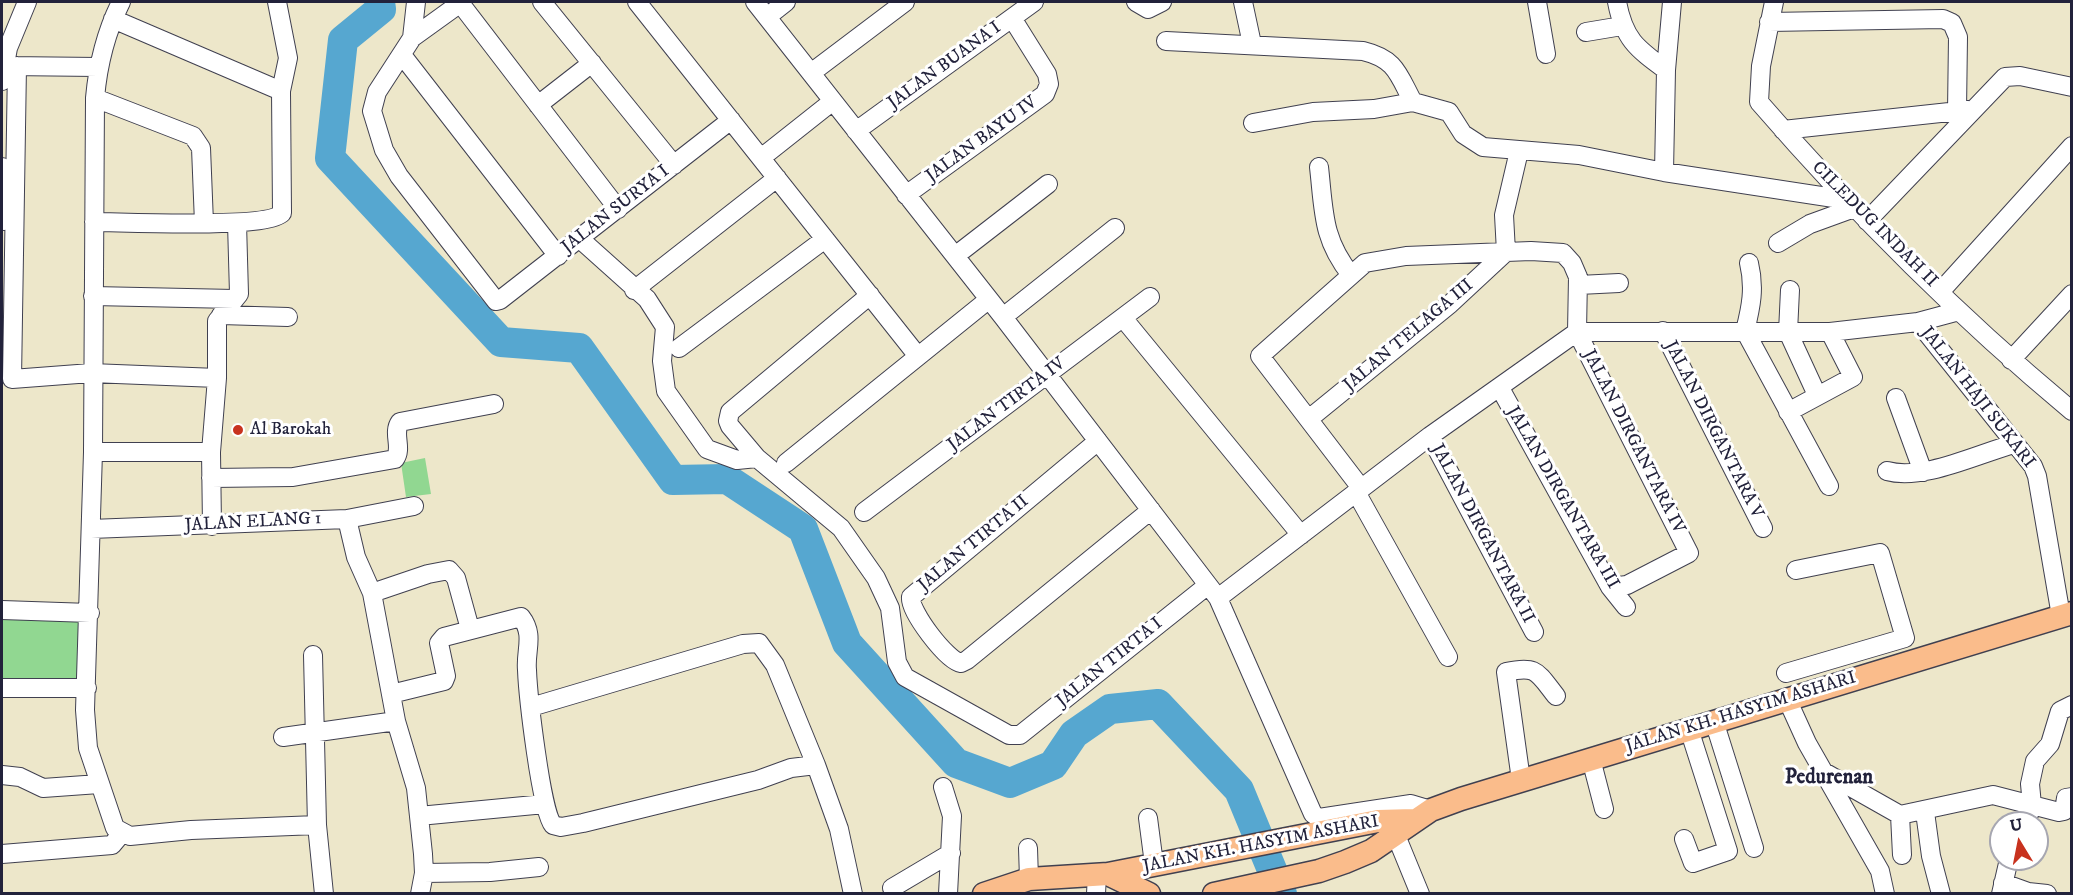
<!DOCTYPE html>
<style>
body{margin:0}
#map{position:relative;width:2073px;height:895px;overflow:hidden;background:#ede7ca;font-family:"IM FELL DW Pica",serif}
canvas{display:block}
.frame{position:absolute;inset:0;border:3px solid #22223b;pointer-events:none}
.north{position:absolute;left:1989px;top:811px;width:60px;height:60px;box-sizing:border-box;background:#fff;border:2px solid #a7a7b1;border-radius:50%;rotate:350deg;font-size:16px;font-weight:700;line-height:24px;text-align:center;color:#22223b}
.north::after{content:'';display:block;margin:auto;width:21px;height:27px;background:#c8321e;clip-path:polygon(50% 0,100% 100%,50% 72%,0 100%)}
</style>
<div id="map">
<canvas width="2073" height="895"></canvas>
<div class="frame"></div>
<div class="north">U</div>
</div>
<script>
const context = document.querySelector('canvas').getContext('2d');
context.lineJoin = 'round';
function fillPath(path, color) { context.fillStyle = color; context.fill(path, 'evenodd'); }
function strokePath(path, color, width, dash) { context.strokeStyle = color; context.lineWidth = width; context.lineCap = dash ? 'butt' : 'round'; context.setLineDash(dash || []); context.stroke(path); }
function drawText(font, color, halo, rows, align = 'center') {
  context.font = font + ' "IM FELL DW Pica",serif'; context.lineWidth = 6; context.setLineDash([]); context.textBaseline = 'middle'; context.strokeStyle = halo; context.fillStyle = color; for (const [text, x, y, turn = 0] of rows) {
    context.save(); context.translate(x, y); context.rotate((+turn || 0) * Math.PI / 180); context.textAlign = isNaN(turn) ? turn : align; if (halo) context.strokeText(text, 0, 0); context.fillText(text, 0, 0); context.restore();
  }
}
fillPath(new Path2D(`
 M425 458 431 494 406 497 401 463Z
 M2 613 85 618 83 684H2Z`), '#91d791');
strokePath(new Path2D(`
 M380 2 381 9 343 40 330 158 501 342 579 348 673 480 727 479 803 529 847 643 956 763 1010 783 1053 765 1074 734 1110 709 1158 704 1239 790 1282 894`), '#56a7d0', 30);
const minor = new Path2D(`
 M121 2C106 32 98 64 95 98L93 452 85 710 88 748 115 828 130 836 191 830 317 825
 M462 2 412 38 377 92 372 111 384 150 399 176 496 301 500 300 731 120
 M542 2 674 165
 M637 2 917 355
 M755 2 1003 317 1218 598 1313 814 1319 818 1411 804 1431 810
 M1136 2 1148 9 1162 2
 M1243 2 1252 44
 M1537 2 1546 54
 M1617 2C1624 39 1636 48 1666 70
 M1774 2 1761 66 1759 102C1855 213 1959 317 2072 411
 M460 3 618 209
 M767 17 786 2
 M113 19 281 91
 M1769 22 1943 19 1952 23 1958 37 1957 111
 M1586 32 1622 26
 M412 38 416 2
 M1166 41 1363 51C1396 59 1398 74 1413 102L1449 112 1463 134 1483 147 1579 155 1664 172 1847 200
 M402 55 558 256
 M7 66 98 67
 M17 66 12 379 91 373 217 378
 M811 73 905 2
 M2 81 8 48 27 2
 M95 98 193 136 201 148 204 223
 M538 105 592 63
 M1253 123 1313 112 1374 109 1413 102
 M1783 130 1968 110
 M856 131 1034 2
 M761 158 833 101
 M2 167 4 221
 M1319 167C1324 211 1322 239 1351 275
 M1664 172 1666 70 1672 2
 M906 195 1045 94 1049 84 1047 74 1012 18
 M1867 221 2005 77 2020 76 2072 87
 M94 222C124 222 267 229 282 213L281 91 288 58 277 2
 M580 239 647 299 665 327 662 361 666 391 707 449 737 460 757 458 841 528 876 578 890 608 897 662 905 677 1009 735H1020L1208 585
 M1778 243 1810 224 1854 208
 M1506 252 1504 215 1519 151
 M955 256 1048 184
 M1749 263C1755 288 1751 307 1745 331L1829 486
 M1579 285 1619 283
 M634 290 777 178
 M1790 290 1788 332 1817 395
 M1940 292 2072 146
 M93 296 234 299
 M221 315 288 317
 M1003 317 1115 228
 M1123 318 1301 535
 M1918 322 2033 466 2037 476 2061 616
 M1663 331 1763 528
 M679 348 825 239
 M2011 360 2072 294
 M1500 388 1610 587 1626 607
 M1896 398 1923 472
 M1788 412 1853 377 1830 332
 M1310 418 1450 304 1506 252
 M1430 436 1534 632
 M1098 441 911 597C909 611 947 661 961 663L967 660 1151 510
 M93 452H211
 M757 458 730 426 728 421 730 412 870 295
 M786 463 988 300
 M1887 471C1923 481 1977 454 2014 444
 M211 478 293 477 395 459C403 448 392 433 400 422L494 404
 M1361 488 1260 356 1365 263 1406 256 1531 251 1563 253 1572 263 1578 277 1577 332 1689 553 1627 585 1610 587
 M1356 492 1448 657
 M864 512 1150 297
 M347 519 356 557 372 593 396 721 416 788 423 854 424 873 420 894
 M212 526 211 452 217 378V321L239 294 237 223
 M91 529 347 519 414 506
 M372 593 428 574 449 570 456 578 470 629
 M1218 598 1430 436 1577 332H1830L1918 322 1959 311
 M2 610 90 613
 M313 655 317 825 324 894
 M1786 673 1905 638 1880 553 1796 570
 M2 688H87
 M391 694 444 681 446 676 439 643 444 637 521 617C535 635 525 651 527 670 528 695 541 811 553 825L561 827 583 823 758 780 791 768 816 765 839 829 853 894
 M1787 699 1807 743 1880 871 1885 894
 M531 707 743 644 759 643 775 665 816 765
 M1714 721 1754 848
 M283 737 396 721
 M1591 759 1604 809
 M1824 772 1900 815 1993 795 2059 812 2064 811 2066 798 2072 797
 M2 775 20 777 43 788 99 784
 M1521 780 1506 672C1537 665 1537 672 1556 696
 M943 787 952 816 948 894
 M1925 812 1931 856 1941 894
 M1900 815 1902 855
 M419 816 545 804
 M1148 818 1154 864
 M2026 823 2032 805 2030 784 2035 761 2050 744 2060 711 2072 705
 M1395 833 1420 894
 M1684 839 1693 863 1728 851 1689 729
 M1028 848 1029 879
 M2 854 112 845 122 833
 M424 873 490 872 539 867
 M2003 883 2028 892 2047 894
 M892 888 951 853
 M1096 894 1097 874
 M2001 894 2009 859`);
const major = new Path2D(`
 M1108 874 1149 894
 M984 894 1029 879 1108 874 1378 821 1414 820
 M1214 894 1319 871 1345 862 1371 851 1431 810 1461 799 2072 613`);
strokePath(minor, '#404050', 20);
strokePath(major, '#404050', 25);
strokePath(minor, '#fff', 18);
strokePath(major, '#fabc8b', 22);
for (const [x, y, r, color] of [
 [238,430,6,"#c8321e"]
]) { const dot = new Path2D(); dot.arc(x, y, r, 0, 2 * Math.PI); context.fillStyle = color; context.fill(dot); strokePath(dot, '#fff', 2); }
drawText('18px', '#22223b', '#fff', [
 ["JALAN BUANA I",945,66,-36],
 ["JALAN BAYU IV",982,140,-36],
 ["JALAN SURYA I",616,210,-38],
 ["CILEDUG INDAH II",1874,225,45],
 ["JALAN TELAGA III",1409,336,-40],
 ["JALAN HAJI SUKARI",1977,398,52],
 ["JALAN TIRTA IV",1007,405,-37],
 ["JALAN DIRGANTARA V",1713,430,63],
 ["JALAN DIRGANTARA IV",1633,442,63],
 ["JALAN DIRGANTARA III",1562,498,60],
 ["JALAN ELANG 1",253,523,-3],
 ["JALAN DIRGANTARA II",1482,534,62],
 ["JALAN TIRTA II",974,544,-40],
 ["JALAN TIRTA I",1110,663,-39],
 ["JALAN KH. HASYIM ASHARI",1741,713,-17],
 ["JALAN KH. HASYIM ASHARI",1261,845,-11]
]);
drawText('18px', '#22223b', '#fff', [
 ["Al Barokah",250,430]
], 'left');
drawText('bold 21px', '#22223b', '#fff', [
 ["Pedurenan",1829,779]
]);
</script>
